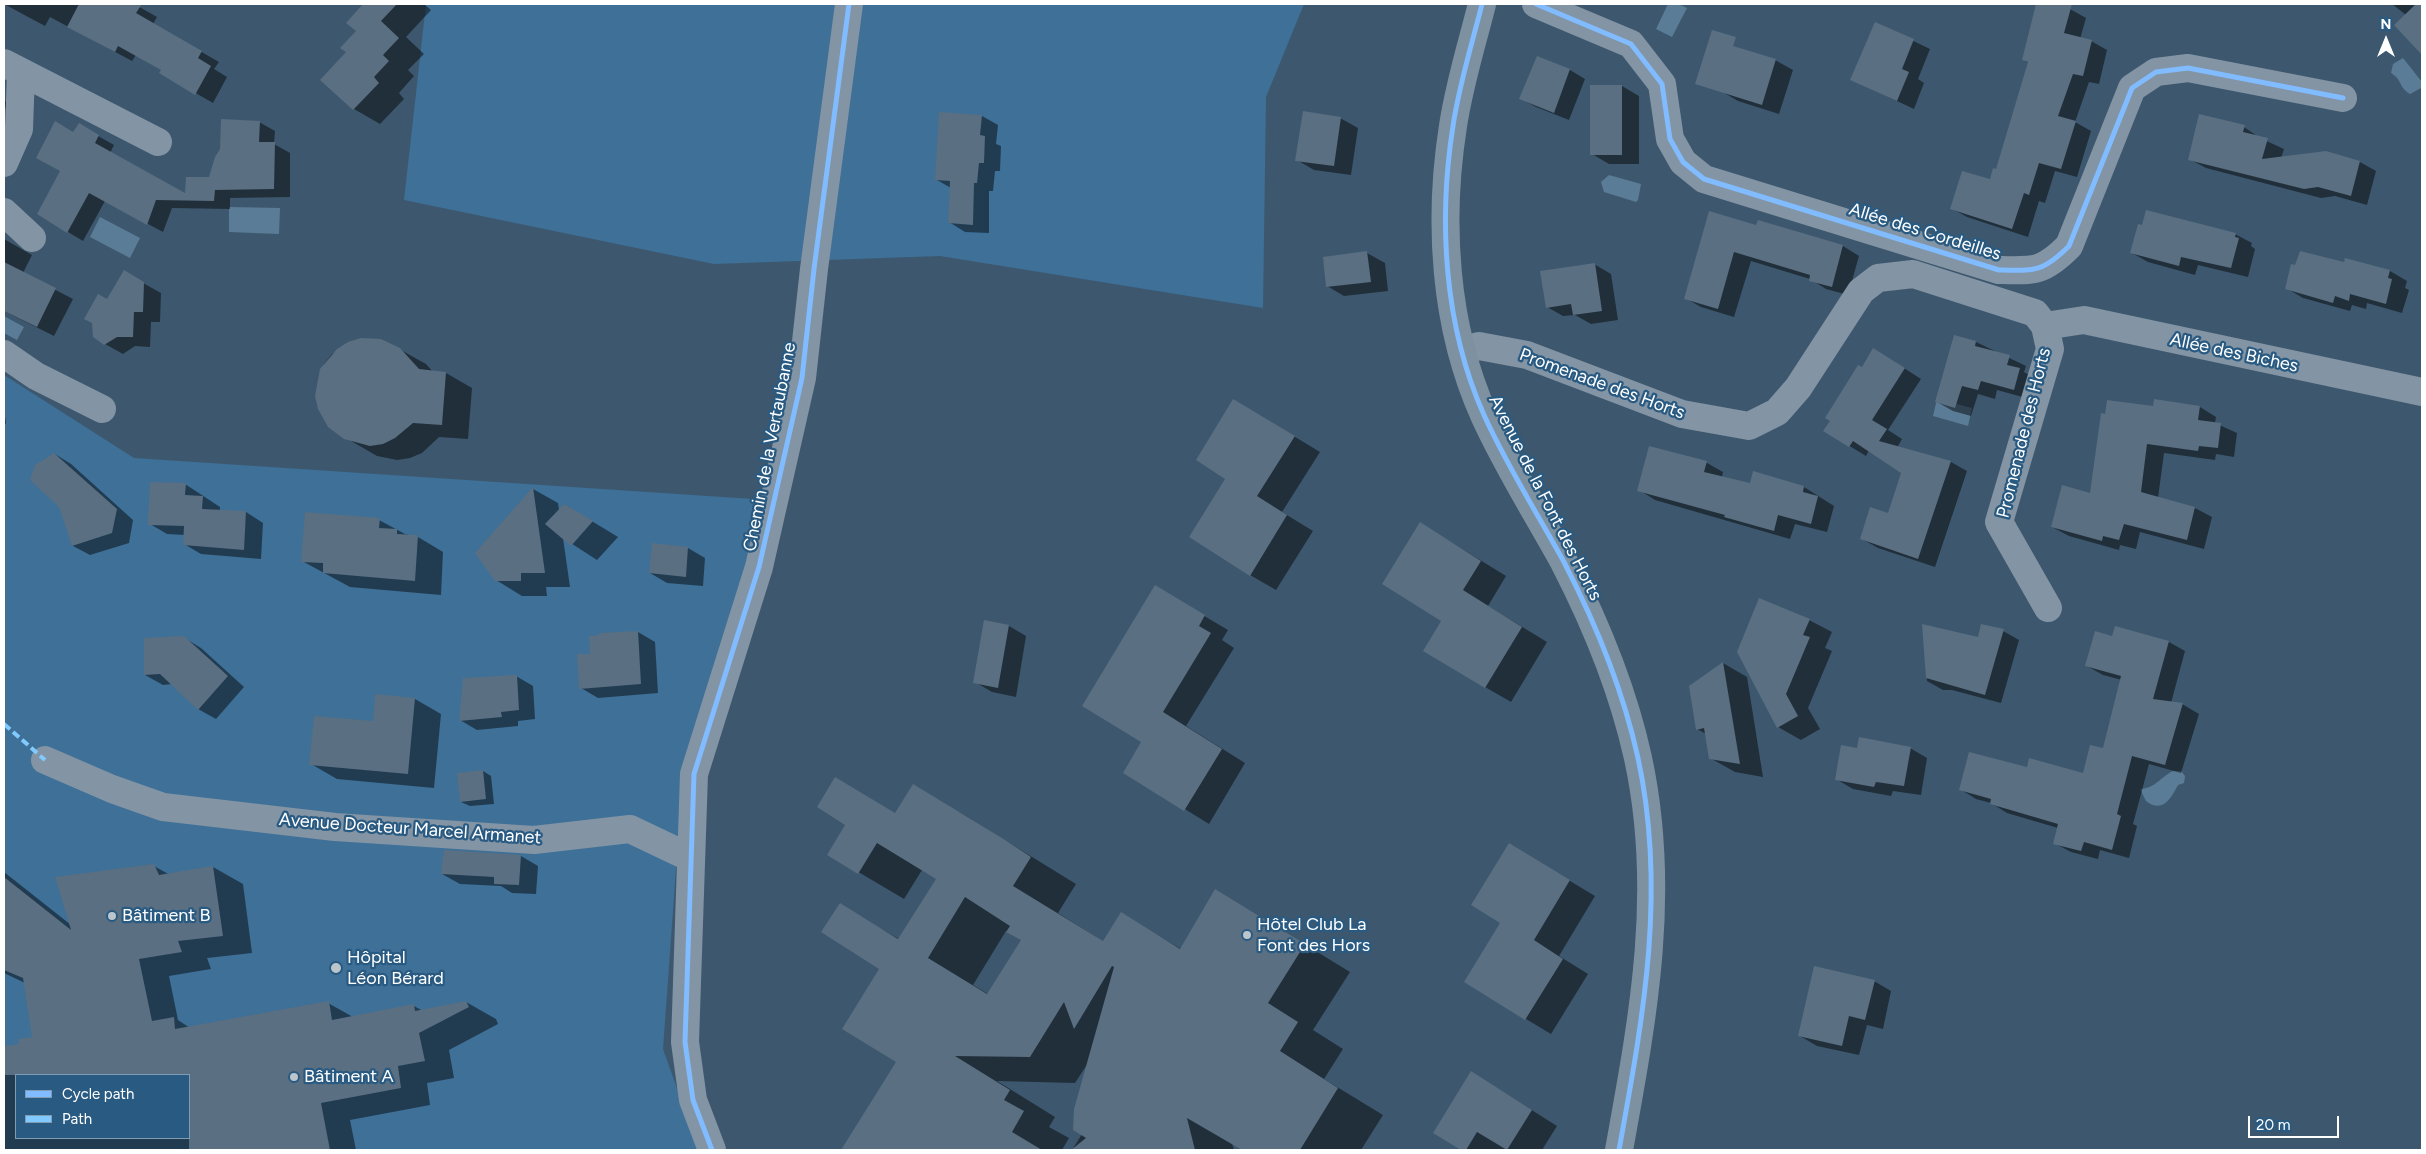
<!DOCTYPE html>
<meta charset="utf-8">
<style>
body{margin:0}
#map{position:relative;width:2426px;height:1154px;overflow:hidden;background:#3d586e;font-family:Figtree,sans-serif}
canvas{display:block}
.frame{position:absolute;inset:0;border:5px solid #fff;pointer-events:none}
.legend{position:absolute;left:15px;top:1074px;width:175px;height:65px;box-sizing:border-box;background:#295a82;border:1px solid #7f9cb4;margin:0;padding:6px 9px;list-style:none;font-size:15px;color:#fff}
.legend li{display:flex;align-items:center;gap:10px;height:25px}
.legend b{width:25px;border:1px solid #7f9cb4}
.north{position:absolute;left:2361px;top:15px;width:50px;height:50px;-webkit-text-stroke:4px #295a82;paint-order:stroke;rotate:0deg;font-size:14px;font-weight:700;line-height:20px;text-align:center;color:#fff}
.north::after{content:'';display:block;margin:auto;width:18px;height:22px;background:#fff;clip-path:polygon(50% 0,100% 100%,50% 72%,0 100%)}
.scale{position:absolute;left:2248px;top:1116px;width:91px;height:22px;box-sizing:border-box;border:2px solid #fff;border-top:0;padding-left:6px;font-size:15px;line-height:18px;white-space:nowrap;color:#fff;-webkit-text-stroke:4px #295a82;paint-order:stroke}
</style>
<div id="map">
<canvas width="2426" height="1154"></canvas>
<div class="frame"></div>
<ul class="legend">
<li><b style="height:6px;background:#80bcff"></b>Cycle path</li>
<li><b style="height:6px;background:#80caff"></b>Path</li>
</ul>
<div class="north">N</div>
<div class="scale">20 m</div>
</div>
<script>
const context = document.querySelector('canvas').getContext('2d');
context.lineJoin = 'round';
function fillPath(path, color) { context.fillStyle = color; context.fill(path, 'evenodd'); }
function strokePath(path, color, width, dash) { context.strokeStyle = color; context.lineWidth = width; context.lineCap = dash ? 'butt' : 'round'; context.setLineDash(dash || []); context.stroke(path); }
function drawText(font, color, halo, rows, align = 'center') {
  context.font = font + ' Figtree,sans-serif'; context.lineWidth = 4.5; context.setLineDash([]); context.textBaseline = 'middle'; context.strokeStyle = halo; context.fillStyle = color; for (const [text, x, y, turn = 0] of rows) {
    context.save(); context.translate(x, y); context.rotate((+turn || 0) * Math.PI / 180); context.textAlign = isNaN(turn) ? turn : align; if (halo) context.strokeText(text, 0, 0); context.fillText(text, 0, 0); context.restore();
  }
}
fillPath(new Path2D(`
 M426 4H1304L1266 97 1263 308 940 256 714 264 404 200Z
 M4 375 134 458 768 500 683 772 663 1049 699 1150H4ZM16 1075H189V1138H16Z`), '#3e7098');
fillPath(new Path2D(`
 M1668 4H1678L1687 8 1672 37 1656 29Z
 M2403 58 2422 82 2421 88 2410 94C2399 88 2402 79 2391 73L2393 64Z
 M1609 175 1641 184 1638 200 1636 202 1604 192 1601 182Z
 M229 207 280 208 279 234 229 232Z
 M100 217 140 238 130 258 90 237Z
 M4 316 24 327 17 340 4 333Z
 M1937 399 1972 408 1968 426 1933 416Z
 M2173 771H2181L2185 776 2184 783 2178 785C2171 798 2163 814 2146 801L2140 789C2156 788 2159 778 2173 771Z`), '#5b7c97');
fillPath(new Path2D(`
 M4 4H134L157 17 153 24 219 62 214 69 227 77 213 103 161 73 162 70 136 55 132 61 50 17 45 26Z
 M362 4H424L431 10 406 37 424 54 408 70 414 76 399 93 404 99 380 124 354 109 347 52 358 31 364 5Z
 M2037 4H2053L2070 9 2086 18 2080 39 2091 41 2107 50 2099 84 2089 82 2075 122 2091 131 2077 177 2055 171 2045 203 2039 201 2028 237 1967 217 1951 208 1991 181 1996 171 2029 63 2023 60Z
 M2392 4H2422V54L2395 25 2406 15Z
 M1876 23 1930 49 1918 79 1924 83 1914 109 1852 80Z
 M1537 58 1570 70 1585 79 1569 120 1536 107 1521 99Z
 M1775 60 1793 70 1779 114 1738 101 1721 91Z
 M1592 86H1622L1639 96V164H1609L1592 154Z
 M4 100 9 104 4 110Z
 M982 116 998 125 996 144 1001 146 1000 171H995L993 191H989V233L965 232 949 222 951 188 937 180Z
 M1340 118 1358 128 1351 175 1314 170 1297 160Z
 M259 122 275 131 274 144 290 153V197L230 198V209L172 208 163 232 105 201 83 241 38 214 61 171 79 125 114 145 110 153 186 195 210 178Z
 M2244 127 2260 138 2284 149 2281 158 2360 162 2376 171 2367 205 2335 196 2321 198 2206 168 2189 159Z
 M1759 221 1843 246 1859 256 1848 295 1826 289 1810 279 1751 261 1734 317 1701 307 1685 298 1757 227Z
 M2235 234 2252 243 2251 246 2255 249 2248 277 2198 265 2195 275 2148 262 2132 253Z
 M4 239 32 255 23 273 73 299 54 336 4 311Z
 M1367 253 1385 263 1388 291 1344 296 1327 286 1324 258Z
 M2345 260 2390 271 2407 281 2405 288 2409 290 2402 313 2367 303 2366 309 2352 305 2350 311 2303 298 2286 288 2344 263Z
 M1594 264 1611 274 1618 320 1591 324 1575 315 1563 316 1547 307Z
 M143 283 161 293 160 322H151L150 347 135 346 123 354 105 344 108 300Z
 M1955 336 1976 342 2026 366 2024 372 2036 379 2030 399 1997 390 1995 399 1978 394 1971 416 1953 411 1937 402Z
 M355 341 399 349 426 364 433 372 446 373 472 388 468 439 439 437 422 453 410 458 397 460 377 456 334 431 324 364 332 354Z
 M1890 359 1921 379 1888 430 1902 439 1897 448 1951 462 1967 471 1935 567 1878 548 1862 539 1889 514 1902 472 1869 450 1866 456 1825 431 1862 369Z
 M2154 407H2200L2216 417 2215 423 2237 433 2234 457 2216 454 2215 460 2164 453 2158 498 2195 508 2212 517 2204 549 2140 532 2136 549 2120 545 2119 550 2069 536 2052 527 2091 494Z
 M4 409 6 423 4 426Z
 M1259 415 1320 452 1282 512 1313 531 1276 590 1250 575 1227 478Z
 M1650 447 1707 463 1723 472 1722 477 1751 484 1754 473 1804 487 1834 506 1827 532 1795 524 1790 539 1655 500 1639 490Z
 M55 454 71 464 133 520 129 543 90 555 73 546Z
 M185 484 220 507V511L246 512 263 523 261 559 201 554 184 544 185 535 167 534 150 524Z
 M533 489 558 503 559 510 590 520 618 537 597 560 563 538 570 587H546L547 596H522L496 580Z
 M379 520 405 534 418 537 443 552 441 595 350 587 302 561Z
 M1446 539 1506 576 1488 606 1547 642 1511 702 1485 687 1443 620Z
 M688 548 705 558 703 586 667 583 650 573Z
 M1179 601 1228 630 1222 640 1234 648 1186 726 1245 763 1209 824 1125 772 1143 742Z
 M1809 620 1832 632 1825 648 1832 651 1808 708 1820 729 1801 740 1778 727 1739 652Z
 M985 621 1009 626 1026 636 1016 697 992 692 975 682Z
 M1923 625 1978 638 2003 631 2019 640 2001 703 1952 690H1943L1927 681Z
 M638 632 655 642 658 693 598 698 581 688 591 656Z
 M183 637 201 648 244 687 216 719 198 709 172 684 163 685 145 675Z
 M2113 637 2169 642 2185 651 2171 703 2182 704 2199 714 2181 773 2149 764 2133 824 2137 826 2129 858 2100 850 2098 859 2071 852 2054 843 2058 828 2007 813 1991 803 1976 799 1960 789 2028 769 2084 774 2104 750 2122 680 2103 675 2087 666Z
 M1723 663 1747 677 1763 777 1735 772 1710 758 1706 734 1697 729Z
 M516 676 533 686 535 719 518 721V726L477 730 460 720Z
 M376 695 415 699 441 714 434 788 337 779 311 764 374 723Z
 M1910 748 1927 758 1921 795 1893 791 1891 796 1853 789 1836 779 1858 749Z
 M483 771 491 776 494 804 470 806 461 802Z
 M959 812 1076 884 1058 913 1104 942 1121 914 1181 949 1216 890 1350 972 1313 1030 1343 1049 1324 1079 1383 1115 1361 1150H1244L1232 1143 1234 1150H1072L1082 1134 1088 1063 1075 1083 997 1081 1055 1117 1049 1127 1069 1138 1062 1150H843L898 1061 881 968 840 905 899 939 937 879 922 870 904 899 828 854 896 814ZM1006 931 1022 940 988 994 973 985Z
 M521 856 538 866 536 894 512 893 501 886 460 884 442 874Z
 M1535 860 1595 896 1559 956 1588 974 1551 1034 1526 1019 1502 922Z
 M154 866 170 875 213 867 243 884 252 953 207 958 211 969 169 976 178 1020 190 1028 328 1003 353 1017 414 1006 423 1011 466 1002 496 1019 498 1024 449 1050 454 1078 427 1083 430 1105 350 1120 356 1150H4V1048L20 1045 34 1038 25 983 4 973V872L71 925ZM16 1075H189V1138H16Z
 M1874 981 1891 991 1883 1029 1867 1025 1859 1055 1817 1046 1800 1036Z
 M1497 1088 1557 1126 1542 1150H1463L1434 1133Z`), '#0007');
fillPath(new Path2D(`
 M79 4H142L136 13 202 51 198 58 211 66 195 95 159 73 161 70 118 46 115 52 67 27Z
 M363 4H397L381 21 399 38 383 55 389 61 374 77 379 83 353 110 320 80 346 52 340 48 356 31 346 23Z
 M2036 4H2072L2064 33 2092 40 2083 76 2073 74 2058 116 2076 121 2061 169 2039 163 2029 195 2024 193 2012 229 1950 209 1962 171 1990 179 1993 168 1996 169 2028 62 2022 60Z
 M2416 4H2422V55L2394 25Z
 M1875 22 1914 39 1902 69 1909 72 1897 101 1850 80Z
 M1712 30 1736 37 1733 46 1776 59 1762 105 1695 84Z
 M1537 56 1570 69 1554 113 1519 99Z
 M1590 85H1622V155H1590Z
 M1303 111 1341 117 1334 166 1295 161Z
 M939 112 982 115 980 135 985 136 984 163H979L977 183H974L973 225 948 223 950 181 935 180Z
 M2199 114 2245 125 2243 132 2268 138 2262 159 2326 151 2360 161 2351 196 2318 187 2304 189 2188 160Z
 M221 119 260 121 259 142H275L274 189 215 190 214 201 156 200 147 225 89 193 67 233 37 214 60 171 36 158 55 121 73 132 79 123 99 135 95 143 185 193 186 177H209L215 157 220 149Z
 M2146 210 2236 233 2235 237 2239 238 2231 268 2181 257 2179 266 2130 253 2138 224 2142 225Z
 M1709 211 1756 225 1758 220 1843 245 1832 287 1809 281 1810 275 1734 252 1718 309 1684 299Z
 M1367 251 1371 282 1326 287 1323 257Z
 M2300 251 2344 262 2345 258 2390 270 2388 278 2392 279 2386 304 2350 294 2349 301 2335 296 2333 303 2285 289 2291 264 2295 265Z
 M4 262 56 288 37 327 4 311Z
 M1595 263 1602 311 1573 315 1571 304 1546 308 1540 271Z
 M124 270 144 282 143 312H134L133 337H117L104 345 93 337 92 323 84 319 98 294 107 299Z
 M1954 335 1976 341 1975 346 2010 355 2007 365 2020 368 2014 390 1981 381 1978 390 1962 386 1955 408 1935 402Z
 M361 338 381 339 400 348 419 369 446 372 442 425 413 423 395 438 383 444 370 446 344 439 328 427 318 409 315 396 320 369 337 349 348 342Z
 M1873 348 1905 368 1872 420 1887 429 1879 441 1951 461 1918 559 1860 539 1870 507 1888 513 1901 473 1853 441 1849 447 1823 431 1830 421 1825 418 1858 365 1862 367Z
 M1233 399 1295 436 1257 496 1287 515 1250 576 1189 537 1225 479 1196 460Z
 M2154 399 2200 406 2198 420 2221 423 2218 448 2199 446 2198 451 2147 444 2141 492 2195 507 2187 540 2124 524 2119 540 2103 536 2102 541 2051 527 2062 485 2090 493 2101 413 2105 414 2107 400 2153 406Z
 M1649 446 1707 461 1704 472 1750 483 1753 471 1804 486 1803 492 1818 496 1811 524 1778 515 1774 531 1724 517 1725 515 1637 491Z
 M54 453 117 509 112 533 72 546 59 507 30 480 35 465Z
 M150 482 186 483 185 495 203 496 202 509 246 511 244 550 183 545 184 526 148 525Z
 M533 487 545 573H521V581H495L475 553Z
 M564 504 593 521 571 546 545 524Z
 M305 512 380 518 379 528 397 529V534L418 535 415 581 323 573V563L301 562Z
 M1420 522 1481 561 1463 590 1522 627 1485 688 1423 651 1441 621 1382 584Z
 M652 543 688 547 686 577 649 573Z
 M1155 585 1205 615 1199 626 1211 633 1163 712 1222 749 1184 811 1123 773 1141 742 1082 706Z
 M1759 598 1810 619 1803 635 1810 637 1786 694 1798 716 1777 728 1737 652Z
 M984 620 1009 625 998 688 973 683Z
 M1922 624 1978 637 1981 624 2004 629 1985 695 1926 678Z
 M2115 626 2169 641 2153 699 2183 703 2165 765 2132 756 2117 814 2121 816 2112 850 2084 842 2081 851 2053 844 2058 824 1990 804 1991 799 1959 790 1969 752 2027 767 2029 758 2083 773 2090 745 2103 748 2121 676 2085 666 2095 631 2112 636Z
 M638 631 641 684 579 689 577 654H590L589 636 599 635V633Z
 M184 636 228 676 198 710 160 674 144 675V638Z
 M1723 662 1740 764 1709 759 1704 728 1696 730 1689 686Z
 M517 675 519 710 501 712 502 717 459 721 463 678Z
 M375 694 415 698 408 774 309 765 314 716 373 721Z
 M1859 737 1911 747 1904 786 1876 782 1874 787 1835 780 1841 745 1857 748Z
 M483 770 486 799 460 802 457 773Z
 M835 777 895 813 913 784 1002 838 1031 857 1013 886 1103 941 1121 912 1180 949 1215 889 1305 944 1268 1003 1298 1022 1280 1051 1338 1088 1300 1150H1242L1187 1118 1195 1150H1071L1086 1138 1073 1130 1074 1109 1114 967 1112 966 1074 1029 1064 1002 1030 1057 955 1056 1010 1090 1004 1100 1024 1111 1012 1132 1042 1150H841L896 1062 842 1029 879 969 821 932 840 903 898 939 936 879 877 843 858 874 827 855 845 825 817 807ZM965 897 1010 926 1006 932 1021 940 987 994 928 958Z
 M1509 843 1570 880 1534 940 1563 959 1525 1020 1464 982 1500 923 1471 905Z
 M444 850 521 855 519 885 494 884V877L441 874Z
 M154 864 159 875 213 866 223 936 178 941 182 952 139 959 152 1021 174 1017 175 1029 329 1001 332 1020 414 1004 415 1011 466 1001 469 1007 419 1033 425 1061 398 1066 401 1088 321 1103 330 1150H189V1075H4V1046L19 1044 18 1039 32 1037 23 978 4 970V877L71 930 55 877Z
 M1814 966 1875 980 1865 1020 1849 1016 1842 1046 1798 1036Z
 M1471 1071 1532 1110 1507 1150 1477 1132 1466 1150H1461L1433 1133Z`), '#5a6f81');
strokePath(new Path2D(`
 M1536 4 1631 44 1662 84 1670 139 1683 162 1704 179 1999 270C2035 271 2043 272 2069 246L2132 88 2156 72 2188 68 2343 98
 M4 63 158 142
 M4 163 19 129 21 72
 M4 212 32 238
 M2045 326 2084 320 2422 392
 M1462 351 1479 346 1527 355 1682 414 1749 426 1777 412 1798 388 1861 291 1878 278 1913 274 2035 313 2045 326 2050 349 1999 522 2048 608
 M4 354 36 376 102 409
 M45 760 112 789 163 807 335 827 534 840 630 829 691 858
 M712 1150 693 1100 685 1042 694 774 759 567 802 378 814 269 849 4`), '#8394a4', 28);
strokePath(new Path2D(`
 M1482 4C1472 44 1459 85 1453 126 1438 221 1444 326 1484 415 1507 466 1537 513 1564 562 1596 624 1623 690 1638 758 1667 892 1643 1018 1619 1150`), '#7e91a0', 28);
strokePath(new Path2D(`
 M4 724 45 760`), '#80caff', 4, [8, 4]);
strokePath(new Path2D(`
 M1482 4C1472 44 1459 85 1453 126 1438 221 1444 326 1484 415 1507 466 1537 513 1564 562 1596 624 1623 690 1638 758 1667 892 1643 1018 1619 1150
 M1536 4 1631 44 1662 84 1670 139 1683 162 1704 179 1999 270C2035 271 2043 272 2069 246L2132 88 2156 72 2188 68 2343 98
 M712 1150 693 1100 685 1042 694 774 759 567 802 378 814 269 849 4`), '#80bcff', 5);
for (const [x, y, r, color] of [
 [112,916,5,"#bbc5cc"],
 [1247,935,5,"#bbc5cc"],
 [336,968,6,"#bbc5cc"],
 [294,1077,5,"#bbc5cc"]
]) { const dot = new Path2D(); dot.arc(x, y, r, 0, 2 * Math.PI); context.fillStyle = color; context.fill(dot); strokePath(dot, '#295a82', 2); }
drawText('18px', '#fff', '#295a82', [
 ["Allée des Cordeilles",1925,232,17],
 ["Allée des Biches",2234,353,12],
 ["Promenade des Horts",1602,384,20],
 ["Promenade des Horts",2024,433,-76],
 ["Chemin de la Vertaubanne",770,447,-79],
 ["Avenue de la Font des Horts",1545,498,63],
 ["Avenue Docteur Marcel Armanet",410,829,4]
]);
drawText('18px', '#fff', '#295a82', [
 ["Bâtiment B",122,916],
 ["Hôtel Club La",1257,925],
 ["Font des Hors",1257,946],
 ["Hôpital",347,958],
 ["Léon Bérard",347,979],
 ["Bâtiment A",304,1077]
], 'left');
</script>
